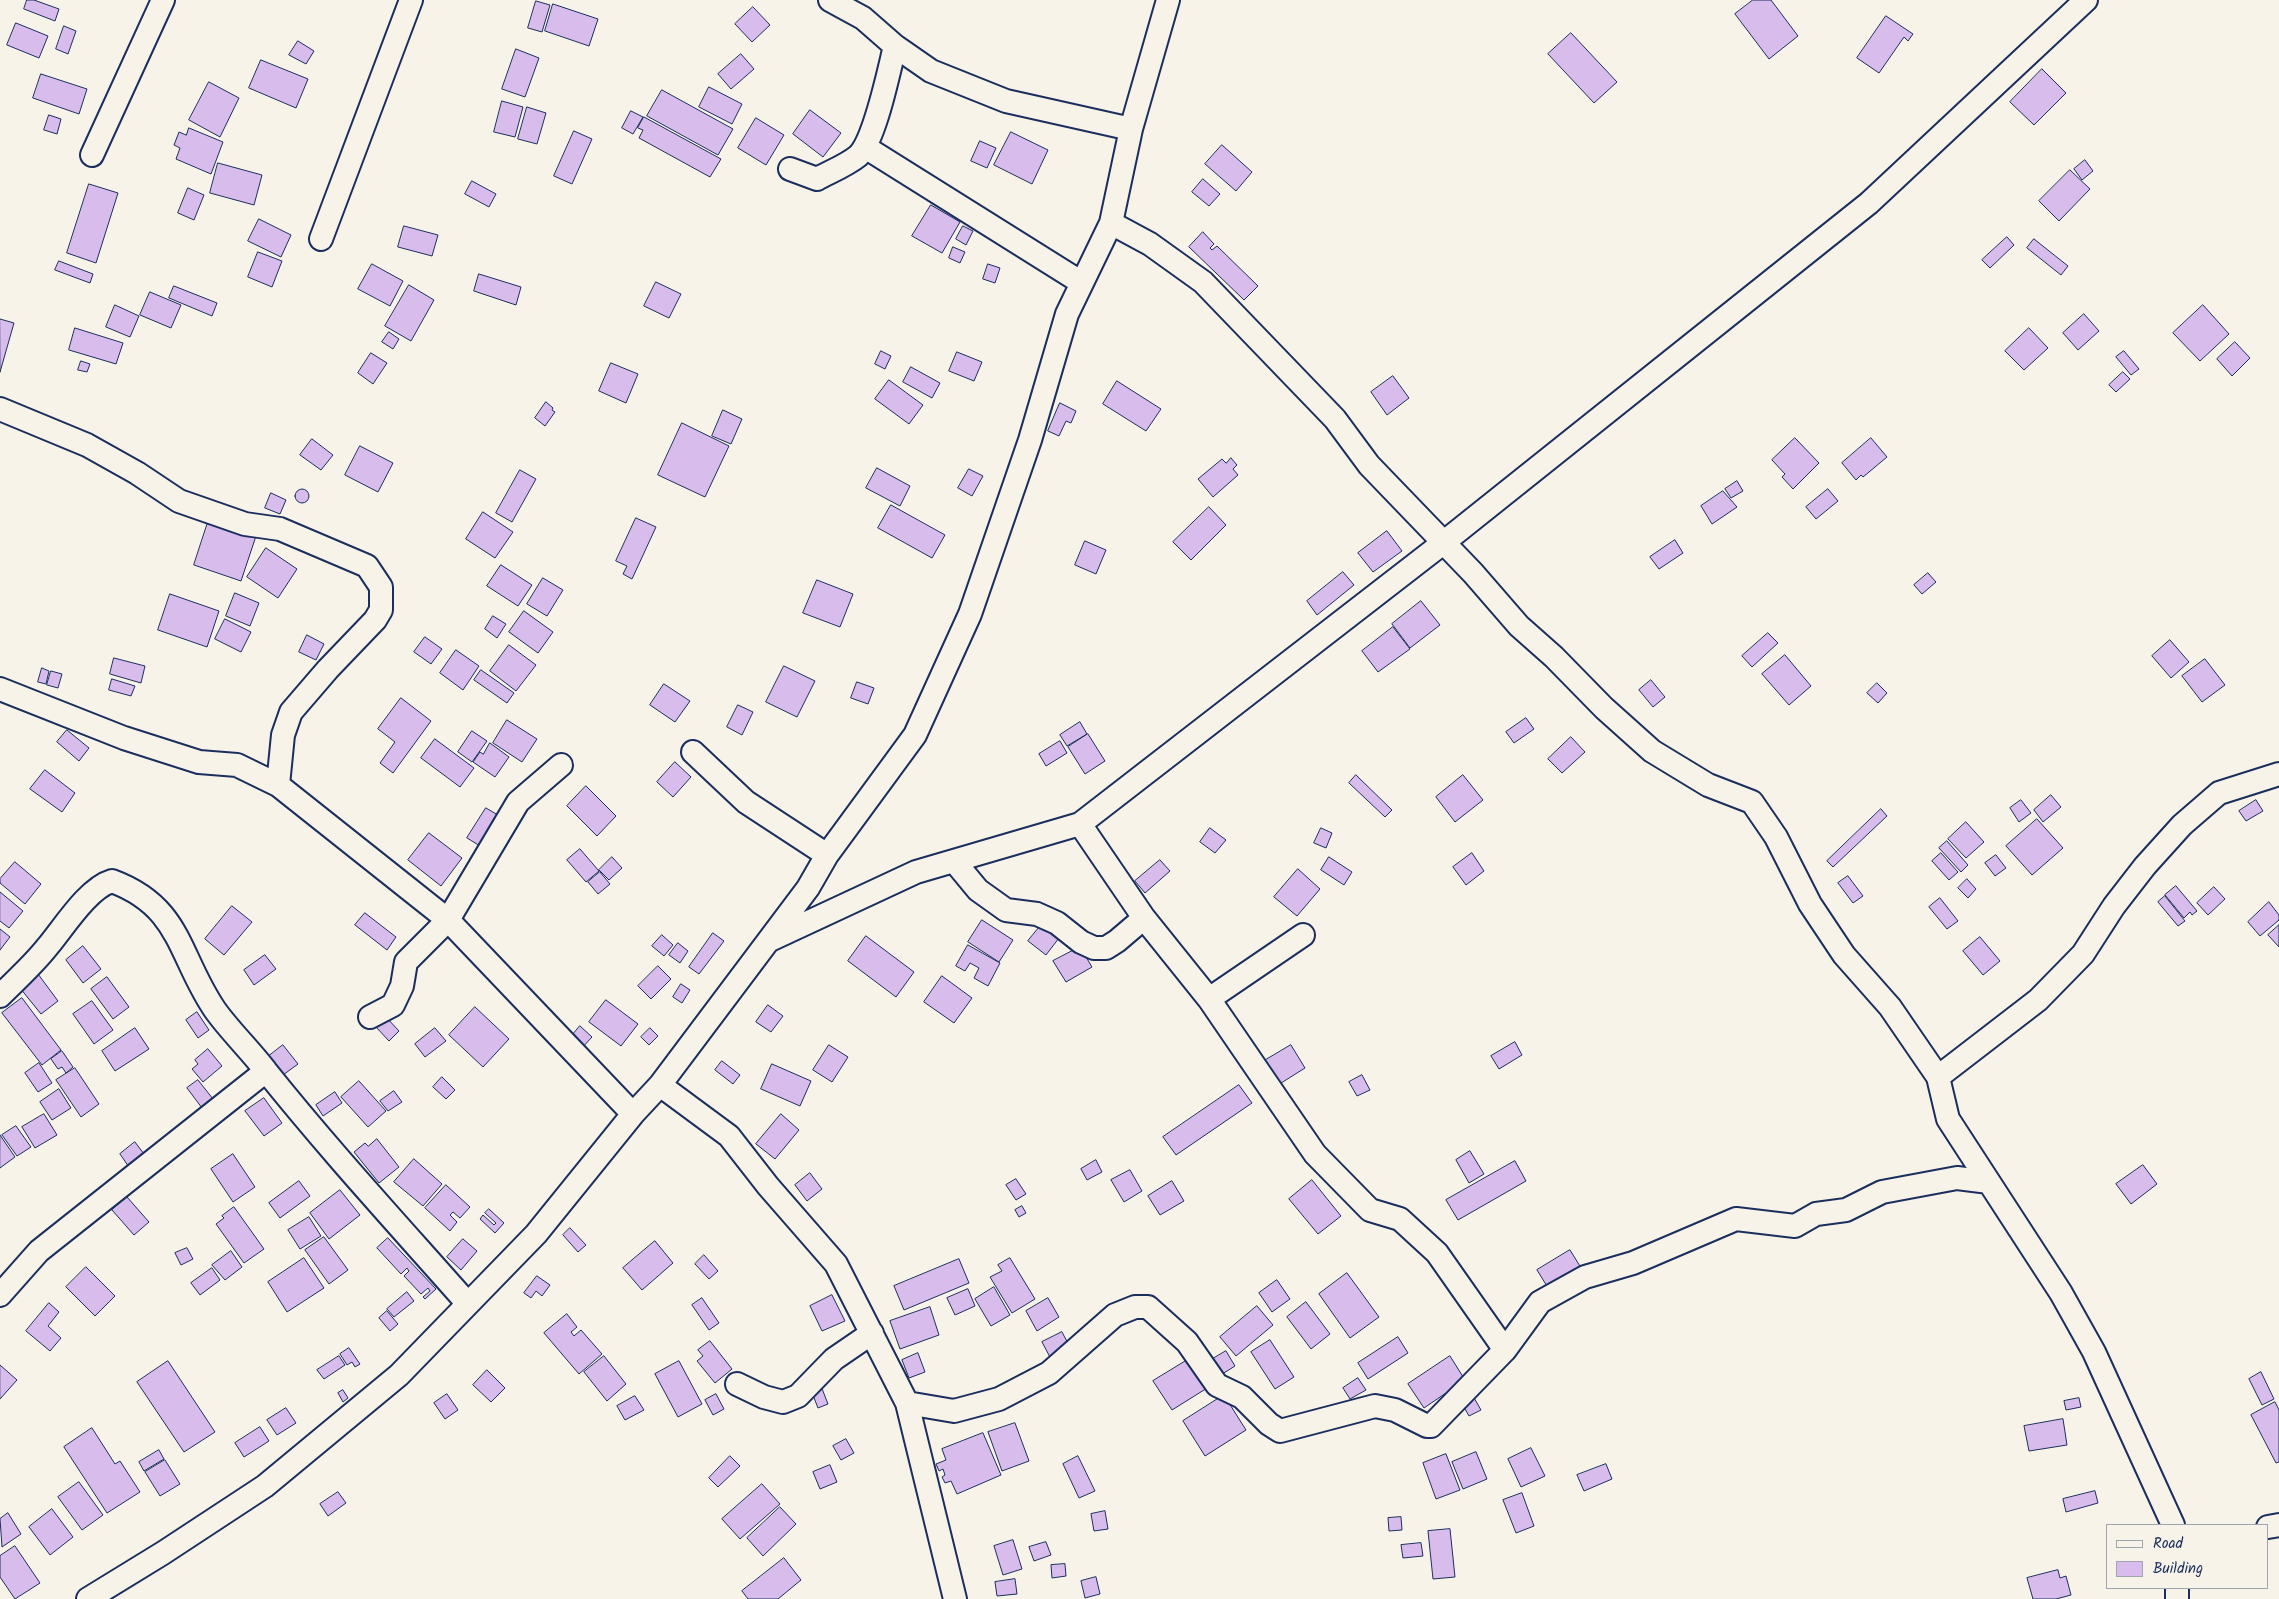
<!DOCTYPE html>
<style>
body{margin:0}
#map{position:relative;width:2279px;height:1599px;overflow:hidden;background:#f7f3e8;font-family:Kalam,sans-serif}
canvas{display:block}
.legend{position:absolute;left:2106px;top:1524px;width:162px;height:65px;box-sizing:border-box;background:#f7f3e8;border:1px solid #9fa5b1;margin:0;padding:6px 9px;list-style:none;font-size:15px;color:#1b2f5e}
.legend li{display:flex;align-items:center;gap:10px;height:25px}
.legend b{width:25px;border:1px solid #9fa5b1}
</style>
<div id="map">
<canvas width="2279" height="1599"></canvas>
<ul class="legend">
<li><b style="height:6px;background:#f7f3e8"></b>Road</li>
<li><b style="height:14px;background:#d8bceb"></b>Building</li>
</ul>
</div>
<script>
const context = document.querySelector('canvas').getContext('2d');
context.lineJoin = 'round';
function fillPath(path, color) { context.fillStyle = color; context.fill(path, 'evenodd'); }
function strokePath(path, color, width, dash) { context.strokeStyle = color; context.lineWidth = width; context.lineCap = dash ? 'butt' : 'round'; context.setLineDash(dash || []); context.stroke(path); }
const building = new Path2D(`
 M27 0H34L59 9 55 21 24 9Z
 M1753 0H1771L1798 36 1769 59 1735 14Z
 M536 1 550 5 542 32 528 28Z
 M553 4 598 19 589 46 545 31Z
 M753 7 770 25 752 42 735 24Z
 M1886 16 1913 34 1908 41 1904 37 1879 73 1857 58Z
 M16 23 48 36 39 58 7 45Z
 M64 26 76 31 68 54 56 49Z
 M1571 33 1617 82 1594 103 1548 54Z
 M298 41 314 51 306 64 289 55Z
 M516 49 539 58 525 97 502 89Z
 M741 54 754 69 731 89 718 74Z
 M261 60 308 79 296 108 249 88Z
 M2042 69 2066 93 2034 125 2010 102Z
 M41 74 87 89 79 114 33 98Z
 M209 82 239 98 220 137 189 120Z
 M709 87 742 104 732 124 699 107Z
 M662 90 733 129 718 155 647 116Z
 M502 101 523 107 515 137 494 132Z
 M527 107 546 113 537 144 518 139Z
 M810 110 841 133 823 157 793 134Z
 M631 111 643 117 633 134 622 128Z
 M49 115 61 119 57 134 44 130Z
 M644 117 721 159 710 177 639 138 643 130 638 128Z
 M756 118 784 135 766 165 738 148Z
 M189 128 223 142 211 174 176 159 180 148 174 145 179 132 186 135Z
 M574 131 592 139 572 184 554 176Z
 M1011 132 1048 150 1032 184 994 165Z
 M980 141 996 148 987 168 971 161Z
 M1222 145 1252 172 1236 191 1205 164Z
 M2085 160 2093 171 2082 180 2074 169Z
 M218 163 262 175 254 205 210 193Z
 M2070 170 2090 189 2059 221 2039 201Z
 M1203 179 1220 194 1209 206 1192 192Z
 M472 181 496 194 489 207 465 194Z
 M89 184 118 193 96 263 67 253Z
 M188 188 204 195 194 220 178 213Z
 M931 205 960 222 942 253 912 236Z
 M259 219 291 235 281 257 248 241Z
 M404 226 438 235 432 256 398 247Z
 M963 226 973 231 966 245 956 239Z
 M1203 232 1214 244 1210 248 1212 250 1217 246 1258 286 1244 300 1189 247Z
 M2007 237 2014 245 1990 268 1982 260Z
 M2034 239 2068 266 2061 275 2027 248Z
 M953 247 965 252 960 263 949 258Z
 M258 252 282 261 272 287 248 277Z
 M59 261 93 274 90 283 55 270Z
 M372 264 403 281 390 306 358 289Z
 M988 264 1000 268 995 283 983 279Z
 M479 274 521 287 516 305 474 291Z
 M656 282 681 294 669 318 644 306Z
 M409 285 434 300 411 341 385 326Z
 M174 286 217 303 212 316 169 298Z
 M150 292 181 305 171 328 140 315Z
 M115 305 139 316 130 337 106 327Z
 M2203 305 2229 334 2200 361 2173 333Z
 M2084 314 2099 331 2078 350 2063 333Z
 M0 319 14 323 0 372Z
 M75 328 123 343 116 364 69 350Z
 M2029 328 2048 348 2024 370 2005 351Z
 M389 332 399 339 393 349 382 342Z
 M2235 342 2250 358 2232 376 2217 359Z
 M881 351 891 356 885 369 875 364Z
 M2124 351 2139 369 2131 375 2116 357Z
 M957 352 982 362 974 381 949 371Z
 M371 353 387 363 373 384 358 373Z
 M81 361 90 364 87 372 78 370Z
 M611 363 638 374 626 403 599 391Z
 M911 367 940 383 932 398 903 382Z
 M2123 372 2130 379 2116 392 2109 385Z
 M1393 376 1409 398 1387 415 1371 392Z
 M889 380 923 405 909 424 875 399Z
 M1117 381 1161 409 1146 431 1103 404Z
 M546 402 553 408 552 410 555 412 545 426 535 418Z
 M1060 403 1076 411 1071 423 1066 421 1059 436 1048 431Z
 M723 410 742 419 731 444 712 436Z
 M682 423 729 446 705 497 658 475Z
 M1795 438 1819 463 1793 489 1782 477 1785 474 1772 460Z
 M1871 438 1887 457 1863 477 1861 475 1856 480 1842 463Z
 M312 439 333 455 321 470 300 455Z
 M360 446 393 463 378 492 345 475Z
 M1231 458 1237 465 1233 469 1238 475 1213 497 1198 479 1222 459 1226 463Z
 M877 468 910 486 900 506 866 488Z
 M969 469 983 476 972 496 958 488Z
 M520 470 536 479 512 522 496 513Z
 M1737 481 1743 491 1731 498 1725 489Z
 M1828 489 1838 501 1816 519 1806 507Z
 M295 496a7 7 0 1 1 14 0a7 7 0 1 1-14 0Z
 M1723 491 1737 507 1712 524 1701 506Z
 M271 493 286 500 280 514 265 508Z
 M891 505 945 535 932 558 878 528Z
 M1209 507 1226 525 1191 560 1173 542Z
 M483 512 513 532 495 558 466 539Z
 M636 518 656 527 632 579 623 574 627 566 616 561Z
 M209 519 256 536 241 581 194 565Z
 M1387 531 1402 551 1373 572 1358 553Z
 M1675 540 1683 553 1659 569 1650 557Z
 M1085 541 1106 550 1096 574 1075 565Z
 M266 548 297 569 278 598 247 577Z
 M501 565 532 585 518 606 487 586Z
 M1343 572 1354 585 1317 615 1307 601Z
 M1928 573 1936 582 1922 594 1914 585Z
 M543 578 563 590 547 616 527 604Z
 M817 580 853 594 840 627 803 613Z
 M235 593 259 603 250 626 226 616Z
 M170 594 219 611 207 647 158 630Z
 M1421 601 1440 625 1410 648 1392 624Z
 M524 611 553 632 538 653 509 632Z
 M493 616 506 624 497 638 485 629Z
 M225 619 251 632 241 652 215 639Z
 M1393 627 1410 649 1378 672 1362 651Z
 M1768 633 1778 643 1752 667 1742 656Z
 M307 635 324 644 316 660 299 652Z
 M425 637 442 649 431 664 414 652Z
 M2170 640 2189 662 2171 678 2152 656Z
 M509 645 536 665 516 691 490 671Z
 M456 650 479 666 463 690 440 673Z
 M1785 655 1811 686 1789 705 1762 674Z
 M114 658 145 666 141 683 110 674Z
 M2205 659 2225 685 2202 702 2182 676Z
 M784 666 815 681 797 717 766 702Z
 M42 668 49 671 46 684 38 682Z
 M481 670 514 693 507 703 474 680Z
 M51 671 62 674 58 688 47 685Z
 M112 679 135 686 131 696 109 690Z
 M1651 680 1665 697 1653 707 1639 690Z
 M857 682 874 688 868 704 851 698Z
 M1877 683 1887 693 1878 703 1867 693Z
 M664 684 690 701 675 722 650 705Z
 M401 698 431 721 393 773 380 763 395 742 378 729Z
 M738 705 753 712 742 735 727 727Z
 M1526 718 1534 729 1514 743 1506 732Z
 M507 720 537 739 522 762 493 743Z
 M1080 722 1087 734 1067 746 1060 735Z
 M67 730 89 748 79 761 57 742Z
 M472 731 487 741 472 762 458 752Z
 M1088 734 1105 761 1085 774 1068 747Z
 M1571 737 1585 752 1562 773 1548 759Z
 M435 739 474 768 460 787 421 758Z
 M1060 741 1067 753 1046 766 1039 754Z
 M490 743 509 757 495 777 473 762 480 752 483 754Z
 M675 762 691 777 673 797 657 782Z
 M45 770 75 793 62 812 30 789Z
 M1356 775 1392 810 1385 817 1349 783Z
 M1463 775 1483 800 1455 822 1436 797Z
 M586 786 616 816 597 836 567 806Z
 M2051 795 2061 807 2043 822 2034 810Z
 M2021 800 2031 813 2019 822 2010 808Z
 M2256 800 2263 811 2246 821 2239 811Z
 M486 808 498 815 480 846 467 838Z
 M1881 809 1887 816 1833 867 1827 861Z
 M2037 819 2063 848 2032 875 2006 846Z
 M1966 822 1984 842 1966 858 1948 839Z
 M1210 828 1226 840 1215 853 1200 842Z
 M1321 828 1332 833 1326 848 1314 843Z
 M429 833 462 858 441 886 408 860Z
 M1947 841 1968 865 1961 872 1939 848Z
 M580 849 599 871 586 882 567 860Z
 M1472 853 1484 871 1466 885 1453 867Z
 M1941 853 1958 872 1949 880 1932 861Z
 M1996 855 2006 868 1995 876 1985 863Z
 M612 857 622 868 609 880 599 870Z
 M1329 857 1352 872 1344 885 1321 870Z
 M1160 860 1170 871 1145 893 1135 881Z
 M15 862 41 884 25 904 0 883V879Z
 M1298 869 1320 889 1297 916 1274 897Z
 M600 872 610 884 598 894 588 882Z
 M1848 876 1863 896 1853 903 1838 883Z
 M1967 879 1976 889 1968 898 1958 888Z
 M2176 886 2197 911 2192 915 2190 912 2184 918 2165 895Z
 M2214 887 2225 899 2208 915 2197 903Z
 M0 892 23 911 9 928 0 921Z
 M2165 896 2185 921 2178 926 2158 902Z
 M1940 898 1958 921 1947 929 1929 907Z
 M2269 902 2279 915V920L2260 936 2248 922Z
 M232 906 252 922 224 955 205 939Z
 M365 913 396 937 387 950 355 925Z
 M982 920 1013 940 999 962 968 942Z
 M1042 924 1059 938 1046 955 1028 941Z
 M2279 925V947L2268 935Z
 M0 929 10 937 0 950Z
 M713 933 724 941 699 974 689 967Z
 M662 935 673 945 664 956 652 946Z
 M866 936 914 972 896 997 848 961Z
 M1980 937 2000 961 1983 975 1963 951Z
 M678 943 688 951 680 963 669 955Z
 M968 945 1000 963 988 986 974 978 979 968 970 963 965 971 956 966Z
 M83 946 101 969 83 983 66 960Z
 M1080 947 1092 967 1066 982 1053 961Z
 M265 955 276 969 254 985 244 970Z
 M658 966 671 979 651 999 638 986Z
 M38 974 58 1001 41 1014 20 988Z
 M942 976 972 998 954 1023 924 1002Z
 M107 977 129 1007 113 1019 91 989Z
 M681 984 690 990 682 1003 673 997Z
 M22 998 61 1050 42 1065 2 1013Z
 M606 1000 638 1024 621 1046 589 1022Z
 M92 1001 113 1030 94 1044 73 1014Z
 M768 1005 783 1016 771 1032 756 1022Z
 M475 1007 509 1039 483 1067 449 1035Z
 M197 1012 209 1030 198 1038 186 1020Z
 M386 1017 399 1031 389 1041 376 1027Z
 M580 1026 592 1037 581 1049 570 1038Z
 M135 1028 149 1049 115 1071 102 1051Z
 M435 1028 446 1041 425 1057 415 1044Z
 M650 1028 658 1036 649 1045 641 1037Z
 M1515 1042 1522 1055 1499 1069 1491 1056Z
 M283 1045 298 1064 283 1075 269 1056Z
 M829 1045 848 1057 832 1082 813 1070Z
 M1291 1045 1305 1068 1278 1085 1264 1061Z
 M208 1049 222 1066 203 1082 192 1069 198 1064 195 1060Z
 M62 1051 73 1067 66 1073 62 1067 58 1069 51 1059Z
 M722 1061 740 1075 733 1084 715 1070Z
 M39 1063 52 1083 38 1092 25 1073Z
 M772 1064 811 1081 800 1106 761 1089Z
 M75 1068 99 1104 81 1117 56 1080Z
 M1362 1075 1370 1090 1357 1096 1349 1082Z
 M442 1077 455 1090 446 1099 433 1087Z
 M198 1080 213 1099 202 1108 187 1088Z
 M359 1081 386 1111 368 1127 341 1097Z
 M1239 1085 1252 1103 1176 1155 1163 1137Z
 M59 1089 71 1108 52 1120 40 1102Z
 M394 1091 402 1102 388 1111 380 1101Z
 M335 1092 342 1103 323 1116 316 1105Z
 M264 1098 282 1123 264 1136 245 1111Z
 M44 1114 57 1135 35 1148 22 1127Z
 M781 1114 799 1130 775 1159 756 1144Z
 M16 1126 31 1147 17 1156 2 1135Z
 M0 1135 15 1157 0 1168Z
 M377 1139 399 1167 379 1183 354 1152 365 1143 368 1146Z
 M135 1142 147 1158 131 1170 120 1154Z
 M1470 1151 1484 1174 1469 1183 1456 1160Z
 M233 1154 255 1187 233 1202 211 1169Z
 M414 1159 442 1184 423 1206 394 1182Z
 M1096 1160 1102 1172 1087 1180 1081 1169Z
 M1515 1161 1526 1181 1458 1220 1446 1200Z
 M2143 1165 2157 1184 2131 1204 2116 1184Z
 M1130 1170 1142 1191 1124 1202 1111 1180Z
 M810 1173 822 1189 807 1201 795 1185Z
 M1016 1179 1026 1194 1016 1200 1006 1185Z
 M1312 1180 1341 1216 1318 1234 1289 1199Z
 M299 1181 310 1196 280 1218 269 1203Z
 M1172 1181 1184 1201 1160 1215 1148 1196Z
 M446 1185 470 1207 460 1218 453 1212 450 1215 457 1222 450 1231 425 1208Z
 M340 1190 360 1215 329 1239 310 1213Z
 M127 1197 149 1222 134 1235 112 1210Z
 M1022 1206 1026 1213 1019 1217 1015 1210Z
 M234 1207 264 1249 244 1263 216 1224 224 1218 222 1216Z
 M489 1209 504 1223 495 1233 480 1219 483 1215 494 1225 496 1223 485 1213Z
 M309 1217 321 1236 300 1249 288 1230Z
 M570 1228 586 1245 578 1252 563 1235Z
 M324 1237 348 1270 329 1284 305 1250Z
 M388 1238 436 1289 425 1299 423 1297 430 1291 428 1288 421 1294 404 1276 409 1271 407 1268 401 1274 377 1248Z
 M463 1239 477 1251 461 1270 447 1257Z
 M655 1241 673 1263 642 1290 623 1268Z
 M187 1248 193 1259 181 1265 175 1253Z
 M1570 1250 1583 1271 1550 1291 1537 1270Z
 M231 1251 242 1267 225 1280 212 1265Z
 M704 1255 718 1271 709 1279 695 1264Z
 M304 1258 324 1288 287 1312 268 1282Z
 M1010 1258 1035 1299 1012 1313 990 1277 1002 1271 998 1265Z
 M959 1259 969 1283 904 1310 894 1286Z
 M86 1267 115 1296 95 1316 66 1287Z
 M212 1268 220 1280 200 1295 191 1283Z
 M1347 1273 1379 1317 1350 1338 1319 1294Z
 M537 1276 550 1285 542 1296 536 1291 531 1298 524 1293Z
 M1277 1280 1290 1299 1272 1312 1259 1293Z
 M994 1287 1010 1315 991 1326 975 1299Z
 M968 1289 975 1306 955 1315 947 1298Z
 M407 1292 414 1301 394 1317 387 1309Z
 M832 1295 845 1321 822 1331 810 1306Z
 M702 1298 719 1323 709 1330 692 1305Z
 M1048 1298 1059 1317 1037 1331 1026 1311Z
 M1306 1302 1330 1334 1311 1349 1287 1317Z
 M49 1303 59 1312 48 1326 61 1338 50 1351 26 1331Z
 M1257 1306 1273 1325 1236 1356 1220 1337Z
 M930 1307 939 1335 900 1349 890 1321Z
 M387 1311 398 1324 390 1331 379 1318Z
 M567 1314 577 1327 571 1332 574 1336 581 1330 602 1354 579 1374 544 1333Z
 M1062 1332 1071 1349 1051 1359 1042 1342Z
 M1398 1337 1408 1353 1368 1379 1358 1363Z
 M1270 1340 1294 1377 1275 1389 1251 1352Z
 M710 1341 732 1369 715 1383 697 1361 703 1356 698 1350Z
 M349 1348 360 1364 355 1367 352 1362 347 1365 340 1354Z
 M1226 1351 1235 1366 1216 1378 1206 1363Z
 M918 1353 925 1372 909 1378 902 1360Z
 M339 1356 345 1365 324 1379 317 1370Z
 M604 1356 626 1384 607 1401 584 1372Z
 M1194 1356 1212 1385 1172 1410 1153 1381Z
 M1450 1356 1465 1380 1424 1408 1408 1384Z
 M168 1361 215 1432 184 1452 137 1382Z
 M679 1361 702 1404 678 1417 655 1374Z
 M0 1365 17 1380 0 1399Z
 M487 1370 505 1388 491 1402 473 1385Z
 M2261 1372 2274 1399 2262 1405 2249 1379Z
 M1358 1378 1366 1390 1350 1399 1343 1388Z
 M821 1386 828 1404 818 1408 811 1390Z
 M343 1390 348 1398 343 1402 338 1393Z
 M447 1394 458 1410 445 1419 434 1403Z
 M716 1394 724 1409 713 1415 705 1400Z
 M1224 1395 1246 1430 1205 1456 1183 1421Z
 M635 1396 644 1410 625 1420 617 1406Z
 M1473 1396 1481 1410 1469 1416 1461 1402Z
 M2079 1398 2081 1407 2066 1410 2064 1401Z
 M2275 1402 2279 1410V1462L2276 1463 2251 1415Z
 M286 1408 296 1423 277 1435 267 1420Z
 M2063 1419 2067 1445 2029 1451 2024 1426Z
 M1015 1423 1029 1461 1002 1471 988 1432Z
 M260 1427 269 1441 244 1457 235 1443Z
 M92 1428 115 1464 120 1461 140 1492 107 1513 64 1447Z
 M983 1433 1001 1475 957 1494 951 1481 945 1483 942 1477 945 1475 943 1469 939 1471 936 1464 946 1460 942 1449Z
 M846 1439 854 1453 841 1460 833 1446Z
 M1531 1448 1545 1476 1521 1487 1508 1459Z
 M159 1450 164 1459 144 1471 139 1462Z
 M1476 1452 1487 1479 1463 1489 1452 1462Z
 M1446 1454 1460 1490 1436 1499 1423 1463Z
 M730 1456 740 1466 718 1487 709 1478Z
 M1078 1456 1095 1491 1079 1498 1063 1464Z
 M165 1460 180 1484 160 1496 145 1472Z
 M1606 1464 1612 1479 1584 1491 1577 1475Z
 M830 1465 837 1482 820 1489 813 1472Z
 M79 1482 103 1515 82 1530 58 1497Z
 M762 1484 780 1504 740 1539 722 1519Z
 M2095 1491 2098 1503 2066 1512 2063 1499Z
 M338 1492 346 1503 328 1516 320 1504Z
 M1522 1493 1534 1526 1516 1533 1503 1500Z
 M780 1507 796 1524 763 1556 747 1538Z
 M52 1509 73 1537 50 1555 29 1527Z
 M1105 1511 1108 1529 1094 1531 1091 1514Z
 M8 1513 21 1534 2 1547 0 1519Z
 M1401 1517 1402 1530 1389 1531 1388 1518Z
 M1450 1529 1455 1577 1433 1579 1428 1531Z
 M1013 1540 1022 1569 1003 1575 994 1546Z
 M1046 1542 1051 1555 1034 1561 1029 1547Z
 M1421 1543 1423 1556 1403 1558 1401 1545Z
 M15 1546 40 1583 15 1599 0 1577V1556Z
 M784 1558 801 1580 778 1599H748L742 1591Z
 M1065 1564 1066 1576 1052 1578 1051 1565Z
 M2058 1570 2060 1578 2066 1576 2071 1595 2056 1599H2033L2027 1578Z
 M1096 1577 1100 1594 1085 1598 1081 1581Z
 M1015 1579 1017 1594 997 1596 995 1582Z`);
fillPath(building, '#d8bceb');
strokePath(building, '#1b2f5e', 1);
const minor = new Path2D(`
 M830 0 863 18 895 46 931 71 1006 101 1131 129
 M865 147 1082 283
 M92 155 163 0
 M790 169 817 179C830 172 847 165 858 156 875 140 889 70 895 46
 M1111 223 1150 244 1203 282 1335 419 1369 465 1473 573 1519 626 1554 657 1604 708 1652 751 1708 785 1752 802 1776 837 1810 904 1844 955 1890 1007 1938 1077 1948 1119 2061 1293 2094 1352 2173 1525
 M321 239 411 0
 M0 409 87 445 137 473 179 501 245 524 280 529 367 566 381 587V610L375 620 328 669 291 712 283 735 278 785
 M0 689 124 738 199 762 237 765 278 785 448 920 633 1114
 M693 752 746 802 827 855
 M954 861 978 890 1006 910 1037 914 1057 923 1081 942 1094 948H1106L1117 941 1144 918
 M770 940 916 872 1080 824
 M0 996C16 980 34 964 48 946 64 927 88 888 112 881 182 907 178 956 215 1010 230 1031 250 1050 266 1071 330 1151 400 1227 468 1304
 M1209 999 1303 935
 M370 1017 393 1005 402 986 406 962 448 920 518 802 561 765
 M1938 1077 2038 1000 2083 954 2114 906 2145 866 2182 825 2219 793 2279 774
 M660 1085 729 1136 768 1186 836 1264 907 1403 955 1599
 M0 1295 39 1251 266 1071
 M1505 1350 1540 1302 1585 1277 1633 1263 1736 1219 1795 1226 1816 1214 1846 1210 1882 1192 1957 1178 1989 1182
 M737 1384 764 1397 783 1402 798 1396 834 1359 872 1333
 M907 1403 954 1411 999 1399 1049 1373 1115 1315 1135 1307H1148L1187 1342 1217 1385 1242 1397 1269 1424 1280 1431 1375 1406 1395 1410 1427 1426H1431L1505 1350 1437 1253 1400 1219 1370 1210 1315 1154 1209 999 1144 918 1080 824 1443 543 1869 203 2086 0
 M2268 1527 2279 1525
 M2177 1588V1599
 M88 1599 163 1553 265 1486 399 1375 536 1234 633 1114 660 1085 808 888 827 855 915 735 970 614 1030 440 1067 314 1111 223 1131 129 1168 0`);
strokePath(minor, '#1b2f5e', 26);
strokePath(minor, '#f7f3e8', 22);
</script>
